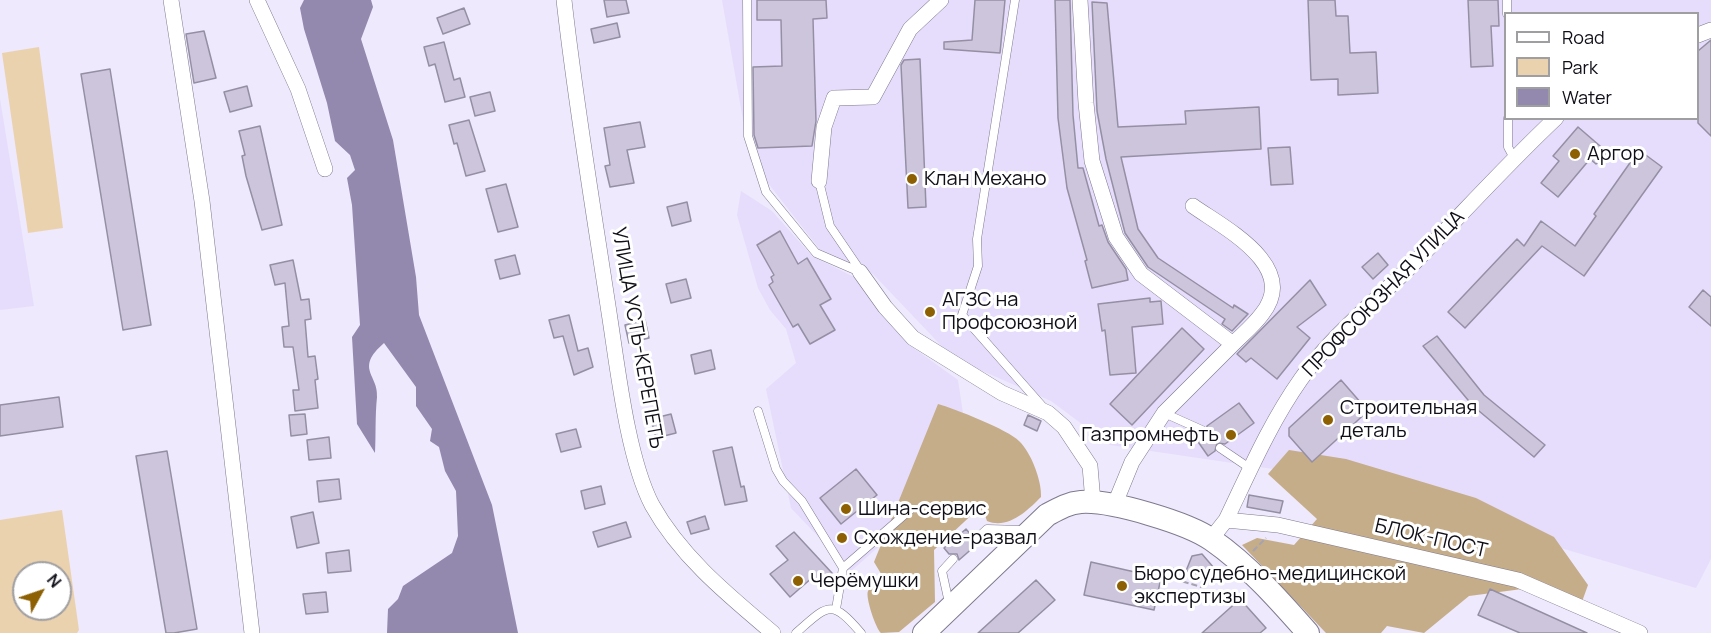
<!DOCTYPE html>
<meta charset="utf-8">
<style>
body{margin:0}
#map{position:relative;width:1711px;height:633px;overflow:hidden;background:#eee9fc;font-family:Manrope,sans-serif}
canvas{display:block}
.legend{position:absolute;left:1504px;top:12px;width:195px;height:108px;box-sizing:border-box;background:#fff;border:2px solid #9f9fa2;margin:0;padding:8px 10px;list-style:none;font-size:18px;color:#100e16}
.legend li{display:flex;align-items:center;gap:12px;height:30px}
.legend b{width:30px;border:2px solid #9f9fa2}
.north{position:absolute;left:12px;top:561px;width:60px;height:60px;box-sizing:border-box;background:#fff;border:2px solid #9f9fa2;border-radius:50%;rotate:50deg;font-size:16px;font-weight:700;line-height:24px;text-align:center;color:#100e16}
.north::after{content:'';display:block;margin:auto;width:21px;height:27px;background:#8c6003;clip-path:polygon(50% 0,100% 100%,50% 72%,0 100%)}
</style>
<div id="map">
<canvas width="1711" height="633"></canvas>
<ul class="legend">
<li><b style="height:8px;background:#fff"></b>Road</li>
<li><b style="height:16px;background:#ebd2af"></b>Park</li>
<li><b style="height:16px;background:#9388ad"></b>Water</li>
</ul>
<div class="north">N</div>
</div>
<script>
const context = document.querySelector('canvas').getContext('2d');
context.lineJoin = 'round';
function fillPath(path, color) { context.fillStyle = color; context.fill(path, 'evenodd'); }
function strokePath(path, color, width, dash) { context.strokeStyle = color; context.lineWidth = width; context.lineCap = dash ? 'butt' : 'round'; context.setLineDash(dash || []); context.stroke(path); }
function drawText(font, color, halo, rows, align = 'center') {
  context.font = font + ' Manrope,sans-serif'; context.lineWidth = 6; context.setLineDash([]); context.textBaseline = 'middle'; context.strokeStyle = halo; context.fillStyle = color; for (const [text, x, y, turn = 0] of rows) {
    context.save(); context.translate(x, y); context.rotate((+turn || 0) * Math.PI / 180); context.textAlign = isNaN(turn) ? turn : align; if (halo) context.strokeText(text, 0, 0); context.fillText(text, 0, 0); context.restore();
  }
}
fillPath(new Path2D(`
 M722 0H1711V559L1696 588 1314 475 1110 445 1051 401 953 358 873 274 821 251 750 160ZM1506 14H1698V118H1506Z
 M0 99 34 306 0 310Z
 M741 191 772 211 812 256 856 278 908 344 958 380 969 453 949 485 851 571 791 508 766 389 796 363 786 329 770 310 758 288 737 215Z`), '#e6ddfc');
fillPath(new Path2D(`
 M39 47 63 228 28 233 2 53Z
 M62 510 79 630 77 633H0V520ZM24 573H60V609H24Z`), '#ebd2af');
fillPath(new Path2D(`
 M938 404C953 408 1009 430 1019 441 1031 452 1042 481 1041 497 1028 510 1008 530 987 521L984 512 978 509 934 550 935 602 899 632 881 633C876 629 865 597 868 591 871 586 878 581 883 577L874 562Z
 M1289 450 1346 459 1476 498 1554 537 1588 585 1579 610 1522 589 1469 596 1424 633 1387 626 1381 633H1326L1242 545 1257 538 1294 545 1317 519 1268 474Z`), '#c5ad89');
fillPath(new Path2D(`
 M304 0H371L373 7 361 39 393 140 416 277 419 315 492 505 518 633H387L388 609 398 599 403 586 452 553 458 536 456 491 445 471 439 447 430 441 432 429 416 406V387L384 343C354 369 379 375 377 397 375 416 376 434 375 453L357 424 352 337 360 325 352 205 347 178 355 170 350 155 335 141 327 103 304 29 300 8Z`), '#9388ad');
const building = new Path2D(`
 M604 0H626L629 13 607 17Z
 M757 0H826L827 18 813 19 816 121 812 146 758 148 754 135 753 67 782 66 781 20H757Z
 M975 0H1005L1000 53 944 49V42L972 40Z
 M1055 0H1070L1073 115 1078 168H1083L1099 226 1102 225 1108 242 1126 269 1128 280 1092 288 1085 261 1087 260 1067 188 1058 118Z
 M1308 0H1335L1336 16H1348L1350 53 1376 52 1378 93 1338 95V79L1311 80Z
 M1468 0H1498L1499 26H1491L1493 66 1471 67Z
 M1092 2 1107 3 1118 127 1186 124 1185 111 1259 107 1261 149 1121 157 1138 229 1158 258 1233 308 1234 305 1248 314 1232 331 1222 324 1225 319 1148 267 1125 233 1106 159 1097 111Z
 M464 8 470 24 443 34 437 18Z
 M617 23 620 37 594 43 591 29Z
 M204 31 216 78 194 83 186 34Z
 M1711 40V136L1698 123V51Z
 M444 42 454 80 460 78 465 97 445 102 435 64 429 66 424 47Z
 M920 59 926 207 908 208 901 65 904 60Z
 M110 69 151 325 123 330 81 74Z
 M247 86 252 106 230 112 224 92Z
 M490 92 495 111 475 116 470 97Z
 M469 120 485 171 466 176 457 143 454 144 449 125Z
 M640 122 645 147 627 150 634 183 610 187 605 166 610 165 604 128Z
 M260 126 282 225 262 230 246 176 242 156 245 155 239 131Z
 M1578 127 1607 152 1596 164 1590 159 1558 197 1541 183 1559 161 1553 156Z
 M1290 147 1293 184 1271 185 1268 148Z
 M1639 150 1662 167 1584 276 1542 246 1465 328 1448 312 1517 239 1524 246 1541 221 1575 246 1596 216 1594 214Z
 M506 184 518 227 498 232 486 189Z
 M687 202 691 221 672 226 667 207Z
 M780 231 798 264 807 258 831 299 820 305 835 330 810 344 798 324 793 327 769 285 773 282 771 277 774 275 757 245Z
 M1378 253 1388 265 1373 279 1362 267Z
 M515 255 520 274 500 279 495 260Z
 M293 260 301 300 309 299 311 319 305 320 308 357 315 356 318 379 315 380 318 408 295 411 293 390H299L293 347H284L282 327 289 326 285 283 275 285 270 265Z
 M686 279 691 298 671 303 666 284Z
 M1310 280 1326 305 1297 327 1310 338 1277 379 1251 358 1246 362 1237 354Z
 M1703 290 1711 297V326L1689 307Z
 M1150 298V302L1161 301 1163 324 1132 327 1136 373 1110 375 1105 330 1102 331 1098 304Z
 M569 315 578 351 588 348 593 367 574 375 563 336 554 338 549 320Z
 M645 320 649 338 629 343 625 325Z
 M1182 328 1204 349 1132 425 1110 404Z
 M1437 336 1484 395 1545 445 1534 457 1473 406 1423 346Z
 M711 350 715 369 695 374 691 355Z
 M1341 380 1368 411 1312 462 1289 436V428Z
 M59 397 63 427 0 436V405Z
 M1239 403 1254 423 1225 444 1217 443 1215 451 1208 456 1194 436 1206 434 1207 426Z
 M305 414 307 434 291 436 289 415Z
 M671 414 676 433 656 438 651 419Z
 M1028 415 1041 421 1037 431 1024 425Z
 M576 429 581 447 561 452 556 434Z
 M329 437 331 458 309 460 307 440Z
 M732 447 741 487 744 486 747 501 725 505 713 451Z
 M167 451 197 629 174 633H166L136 456Z
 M856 469 877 495 841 524 820 498Z
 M339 479 341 499 319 502 317 481Z
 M601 486 605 504 585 509 581 491Z
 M1249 495 1283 501 1280 513 1247 507Z
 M313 512 319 543 297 548 291 517Z
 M705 516 709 529 691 534 687 522Z
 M626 522 631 537 598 547 593 532Z
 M966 529 971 535 970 544 975 546 959 560 957 554H949L944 548Z
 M794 532 832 573 819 584 813 577 790 597 770 574 788 560 776 546Z
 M349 550 351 571 328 573 326 553Z
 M1202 554 1214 568 1200 578 1196 573 1186 571 1192 556Z
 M1091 562 1161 578 1154 610 1084 595Z
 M1036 580 1055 600 1018 633H978Z
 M1490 589 1587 633H1520L1478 615Z
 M326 592 328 612 306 614 303 594Z
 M1240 599 1266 628 1260 633H1202Z`);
fillPath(building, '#ccc5dc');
strokePath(building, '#958fa4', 1.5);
const lane = new Path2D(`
 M747 0 748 136 766 192 816 253 860 272
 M1015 0 977 239 978 266 962 315 1043 407
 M1507 0V14
 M1508 118V147L1514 158
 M819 181 830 226 860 270
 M758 411 776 469 783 481 802 501 843 568
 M1164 413 1202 430
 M1220 448 1251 469
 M975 540 987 529 1023 530
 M949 603 942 571 953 559
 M836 609 843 568 910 510
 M796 633C828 605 831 598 861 633`);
const street = new Path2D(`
 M171 0 202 201 252 633
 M257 0 298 89 325 169
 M564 0C576 107 594 213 610 319 618 371 628 459 652 505 681 557 728 595 773 633
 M1080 0 1086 103 1092 161 1116 237 1141 274 1233 344 1164 413 1132 462 1114 506
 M1698 35 1711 30
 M819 181 824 127 834 98 873 97 910 29 941 0
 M1193 206C1224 228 1300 266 1262 314 1254 325 1243 334 1233 344
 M860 272 885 307 913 338 1002 393 1048 413 1064 427 1090 466 1093 502
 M1226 520C1249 472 1270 423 1301 379 1332 335 1377 300 1415 262 1462 214 1507 164 1556 118
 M1211 539 1226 520 1278 525 1518 580 1640 633`);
const secondary = new Path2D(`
 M924 633 1047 515C1058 509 1068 503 1081 502 1111 500 1188 523 1212 540 1248 565 1279 600 1308 633`);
strokePath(lane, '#7f798e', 9);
strokePath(street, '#7f798e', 16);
strokePath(secondary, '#7f798e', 24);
strokePath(new Path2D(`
 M1253 551 1266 538
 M1173 568 1178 580 1201 587 1225 574`), '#a6a2b1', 2, [6, 3]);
strokePath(lane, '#fff', 8);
strokePath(street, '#fff', 15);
strokePath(secondary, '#fff', 22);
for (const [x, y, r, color] of [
 [1575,154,6,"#8c6003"],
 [912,179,6,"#8c6003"],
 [930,312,6,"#8c6003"],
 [1328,420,6,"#8c6003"],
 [1231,435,6,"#8c6003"],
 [846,509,6,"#8c6003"],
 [842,538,6,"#8c6003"],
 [798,581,6,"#8c6003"],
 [1122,586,6,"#8c6003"]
]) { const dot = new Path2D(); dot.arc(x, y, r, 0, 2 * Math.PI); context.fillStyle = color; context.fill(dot); strokePath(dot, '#fff', 2); }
drawText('20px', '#100e16', '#fff', [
 ["Аргор",1587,154],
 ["Клан Механо",924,179],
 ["АГЗС на",942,300],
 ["Профсоюзной",942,323],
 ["Строительная",1340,408],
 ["деталь",1340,431],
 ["Газпромнефть",1219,435,"right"],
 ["Шина-сервис",858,509],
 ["Схождение-развал",854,538],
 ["Бюро судебно-медицинской",1134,574],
 ["экспертизы",1134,597],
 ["Черёмушки",810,581]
], 'left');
drawText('20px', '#100e16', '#fff', [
 ["ПРОФСОЮЗНАЯ УЛИЦА",1384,294,-46],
 ["УЛИЦА УСТЬ-КЕРЕПЕТЬ",637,338,80],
 ["БЛОК-ПОСТ",1431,539,13]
]);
</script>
